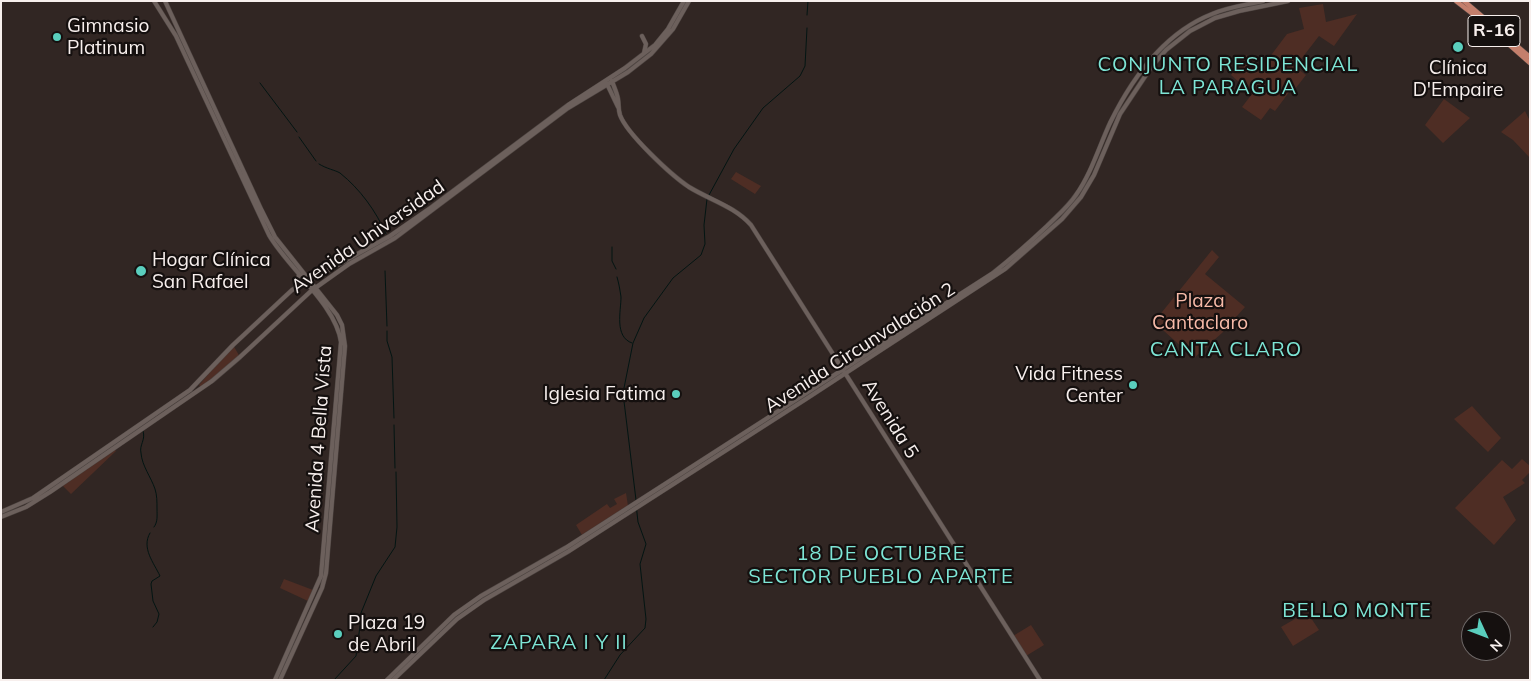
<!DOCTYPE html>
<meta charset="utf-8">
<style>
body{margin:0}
#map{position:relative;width:1531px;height:681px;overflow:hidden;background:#312623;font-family:Mulish,sans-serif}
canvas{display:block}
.frame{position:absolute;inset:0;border:2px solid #f7efed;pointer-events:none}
.north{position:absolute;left:1461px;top:611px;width:50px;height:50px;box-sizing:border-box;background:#15100f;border:1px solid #6f6968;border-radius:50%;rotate:133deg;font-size:14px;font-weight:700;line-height:20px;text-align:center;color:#f7efed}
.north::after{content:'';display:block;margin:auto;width:18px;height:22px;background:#5acebd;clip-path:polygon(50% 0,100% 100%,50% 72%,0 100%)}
</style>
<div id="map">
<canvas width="1531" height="681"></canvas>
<div class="frame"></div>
<div class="north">N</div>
</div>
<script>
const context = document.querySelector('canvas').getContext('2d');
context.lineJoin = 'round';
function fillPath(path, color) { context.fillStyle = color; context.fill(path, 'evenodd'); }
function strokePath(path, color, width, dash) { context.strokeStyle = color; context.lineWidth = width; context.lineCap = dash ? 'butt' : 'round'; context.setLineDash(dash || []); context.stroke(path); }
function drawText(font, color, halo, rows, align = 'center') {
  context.font = font + ' Mulish,sans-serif'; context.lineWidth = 4.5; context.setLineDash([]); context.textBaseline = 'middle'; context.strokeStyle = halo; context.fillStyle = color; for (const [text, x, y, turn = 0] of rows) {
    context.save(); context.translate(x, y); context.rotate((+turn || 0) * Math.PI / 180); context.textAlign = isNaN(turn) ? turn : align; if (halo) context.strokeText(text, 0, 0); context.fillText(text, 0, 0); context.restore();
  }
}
fillPath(new Path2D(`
 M1323 4 1326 22 1357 14 1334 46 1319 36 1295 67 1306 75 1292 93 1290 91 1275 111 1270 108 1261 120 1242 107 1252 94 1231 75 1246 55 1259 64 1266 62 1287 34 1304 29 1299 8Z
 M1444 99 1470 118 1443 143 1425 125Z
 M1525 111 1530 121V158L1513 140 1501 132Z
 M736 172 761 186 755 194 731 179Z
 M1212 250 1219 257 1205 274 1245 307 1222 333 1194 358 1154 322Z
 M233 345 240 357 201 387 199 385Z
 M1472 406 1501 438 1488 452 1454 419Z
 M114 449 116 451 71 494 62 485Z
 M1522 459 1530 466V472L1522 480 1525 483 1503 497 1516 520 1494 545 1455 508 1502 460 1512 469Z
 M626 493 628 506 582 535 576 525 607 504 610 508 617 504 614 499Z
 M284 579 313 590 308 601 280 588Z
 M1307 612 1319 630 1293 646 1281 627Z
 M1031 625 1044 645 1026 656 1013 636Z`), '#4e2d24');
strokePath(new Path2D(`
 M807 15 808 1
 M260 83 297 132
 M299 137 316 161
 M319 164C327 169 335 170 340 173 360 189 376 211 386 234
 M709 195 734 149 763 108 800 76 805 66 807 28
 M612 247V261L616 269
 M385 271 387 326
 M617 277C619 284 620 290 621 297 621 311 614 337 632 343
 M387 331V341L392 357 394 418
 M394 425 395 468
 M143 431C146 440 139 445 141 453 142 466 151 477 155 489 157 495 157 502 157 509 157 515 158 522 154 527
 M636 500 623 393 633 343 644 318 673 278 701 255 705 244 704 225 707 199
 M150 533C141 548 154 563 160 576L152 581 151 584 153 601 159 614 157 622 153 627
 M361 613 376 576 395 547 397 527 396 472
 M334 680 356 656 360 626
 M604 680 620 655 645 628 646 619 640 564 646 544 638 522 636 504`), '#031513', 1);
const secondary = new Path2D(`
 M154 1 176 36 269 235C288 268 336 305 341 342L321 576 275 680
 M165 1 261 209 275 237 337 315 342 325 345 346 326 573 322 588 280 680
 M642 36 646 44 644 53
 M612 81C614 87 617 93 618 99 619 105 618 109 620 115 627 134 671 175 689 187 710 200 734 206 751 225L1040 680
 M607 84 618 107
 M295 288 298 281 299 274
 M1 512 33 498 190 390 233 345 292 290 390 236 429 209 568 105 625 68 655 45 668 29 684 1
 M1 517 26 507 50 492 212 381 240 357 311 291 349 264 395 238 568 108 628 72 651 54 673 29 689 1
 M387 680 454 615 481 596 567 547 993 273C1012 258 1030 242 1047 226 1057 216 1068 207 1076 195 1091 174 1099 147 1110 123 1132 78 1164 33 1212 14 1228 7 1246 5 1263 1
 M393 680 457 619 484 600 569 551 806 399 1005 269 1062 219 1081 197 1094 175 1120 114 1152 66 1166 50 1190 31 1215 18 1239 11 1288 1`);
const primary = new Path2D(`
 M1456 1 1487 25 1530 63
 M1464 1 1530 57`);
strokePath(secondary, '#4e4542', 5);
strokePath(primary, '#4e4542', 5.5);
strokePath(secondary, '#6c605c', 4);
strokePath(primary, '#c47f6c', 4.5);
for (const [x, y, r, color] of [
 [57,37,5,"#5acebd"],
 [1458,47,6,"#5acebd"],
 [141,271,6,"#5acebd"],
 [1133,385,5,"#5acebd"],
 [676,394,5,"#5acebd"],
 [338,634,5,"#5acebd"]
]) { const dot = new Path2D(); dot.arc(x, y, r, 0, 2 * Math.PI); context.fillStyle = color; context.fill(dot); strokePath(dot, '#15100f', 2); }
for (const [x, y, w] of [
 [1494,31,52]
]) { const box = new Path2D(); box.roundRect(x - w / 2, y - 15.5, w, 31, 4); context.fillStyle = '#15100f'; context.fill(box); strokePath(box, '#f7efed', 1); }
drawText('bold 18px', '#f7efed', null, [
 ["R-16",1494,31]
]);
drawText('19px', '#f7efed', '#15100f', [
 ["Gimnasio",67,26],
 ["Platinum",67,48],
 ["Clínica",1458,68,"center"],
 ["D'Empaire",1458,90,"center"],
 ["Hogar Clínica",152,260],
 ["San Rafael",152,282],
 ["Vida Fitness",1123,374,"right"],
 ["Center",1123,396,"right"],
 ["Iglesia Fatima",666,394,"right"],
 ["Plaza 19",348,623],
 ["de Abril",348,645]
], 'left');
drawText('19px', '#f7efed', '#15100f', [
 ["Avenida Universidad",368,237,-35],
 ["Avenida Circunvalación 2",860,348,-33],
 ["Avenida 5",890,419,58],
 ["Avenida 4 Bella Vista",319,439,-86]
]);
drawText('19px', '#f7baa8', '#15100f', [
 ["Plaza",1200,301],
 ["Cantaclaro",1200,323]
]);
context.letterSpacing = '1px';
drawText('20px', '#7ee6d6', '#15100f', [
 ["CONJUNTO RESIDENCIAL",1228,65],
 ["LA PARAGUA",1228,88],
 ["CANTA CLARO",1226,350],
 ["18 DE OCTUBRE",881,554],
 ["SECTOR PUEBLO APARTE",881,577],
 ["BELLO MONTE",1357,611],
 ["ZAPARA I Y II",559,643]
]);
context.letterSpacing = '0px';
</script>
